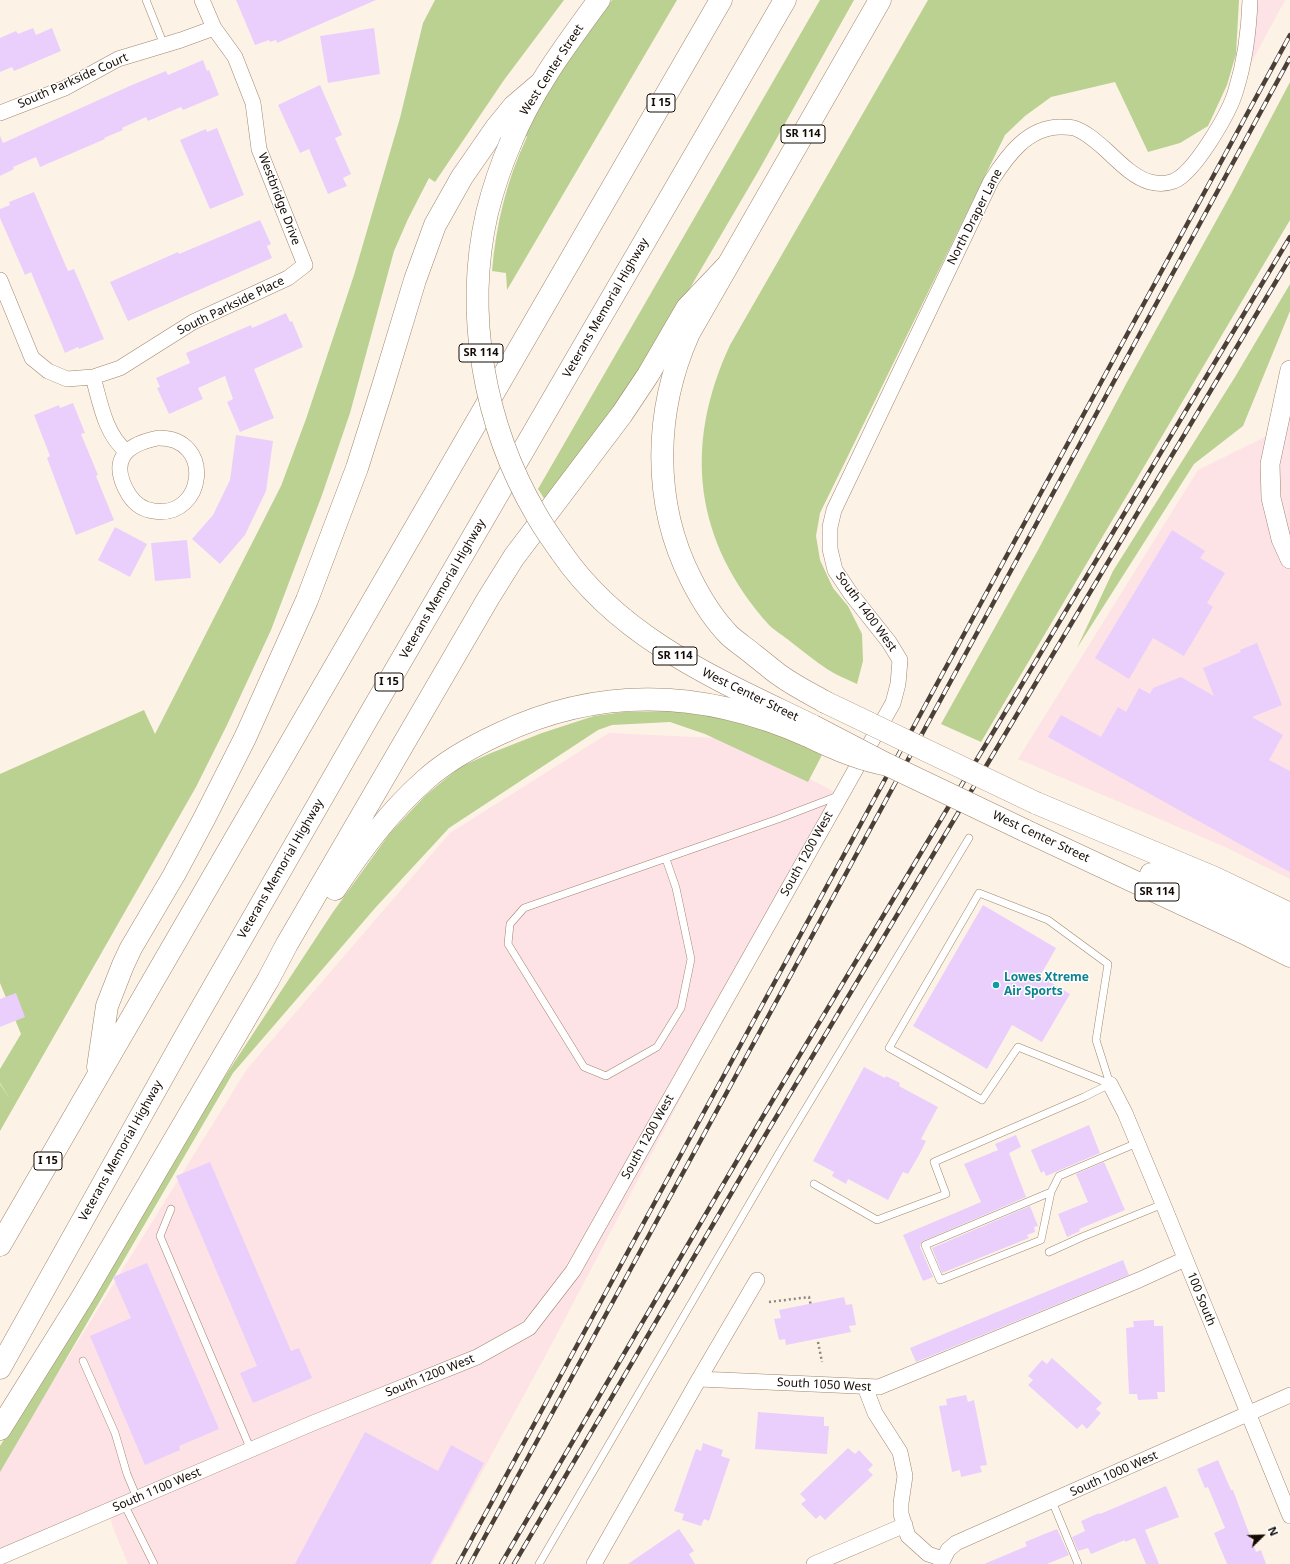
<!DOCTYPE html>
<style>
body{margin:0}
#map{position:relative;width:1290px;height:1564px;overflow:hidden;background:#fdf2e6;font-family:"Noto Sans",sans-serif}
canvas{display:block}
.north{position:absolute;left:1242px;top:1516px;width:40px;height:40px;-webkit-text-stroke:3px #fff;paint-order:stroke;rotate:67deg;font-size:11px;font-weight:700;line-height:16px;text-align:center;color:#140a03}
.north::after{content:'';display:block;margin:auto;width:14px;height:18px;background:#140a03;clip-path:polygon(50% 0,100% 100%,50% 72%,0 100%)}
</style>
<div id="map">
<canvas width="1290" height="1564"></canvas>
<div class="north">N</div>
</div>
<script>
const context = document.querySelector('canvas').getContext('2d');
context.lineJoin = 'round';
function fillPath(path, color) { context.fillStyle = color; context.fill(path, 'evenodd'); }
function strokePath(path, color, width, dash) { context.strokeStyle = color; context.lineWidth = width; context.lineCap = dash ? 'butt' : 'round'; context.setLineDash(dash || []); context.stroke(path); }
function drawText(font, color, halo, rows, align = 'center') {
  context.font = font + ' "Noto Sans",sans-serif'; context.lineWidth = 3; context.setLineDash([]); context.textBaseline = 'middle'; context.strokeStyle = halo; context.fillStyle = color; for (const [text, x, y, turn = 0] of rows) {
    context.save(); context.translate(x, y); context.rotate((+turn || 0) * Math.PI / 180); context.textAlign = isNaN(turn) ? turn : align; if (halo) context.strokeText(text, 0, 0); context.fillText(text, 0, 0); context.restore();
  }
}
fillPath(new Path2D(`
 M1250 0H1285L1236 91Z
 M1290 391V879L1223 846 1018 759 1198 470 1277 431Z
 M609 733 736 739 840 795 548 1351 432 1564H128L112 1525 110 1511 0 1558V1467L247 1069 450 833Z`), '#fde2e6');
fillPath(new Path2D(`
 M435 0H564L504 80 435 182 429 178 408 219 394 251 350 413 322 495 271 630 227 725 196 787 0 1131V1084L10 1099 0 1083V1069L21 1034 0 983V774L144 710 155 734 281 486 306 419 354 275 400 118 423 23Z
 M612 0H677L507 290 506 273 492 271C496 224 507 179 527 137L524 133C548 85 581 43 612 0Z
 M820 0H854L759 170 676 312 625 393 545 500 538 489Z
 M928 0H1239L1236 54 1227 85 1208 126 1180 143 1148 152 1115 82 1051 97 1025 116 1005 135 820 513 816 536 820 560 833 588 848 606 862 634 863 661 857 684C847 679 836 675 827 669 815 661 803 651 791 642 784 636 775 631 769 625 694 541 683 446 730 345Z
 M1290 82V220L981 742 941 724 1038 550 1126 384 1231 194Z
 M1290 284V311L1243 426 1194 464 1077 648 1113 571 1235 377Z
 M671 711C706 715 741 721 774 733 790 739 806 748 822 755L808 782 705 734 670 722 612 725 598 730 449 828 376 907 233 1073 0 1472V1446L178 1156 218 1087 333 912 390 833 426 795 460 767 491 753 542 733 594 716 624 712Z`), '#bad192');
fillPath(new Path2D(`
 M236 0H376L277 43 276 40 270 42 269 40 255 45Z
 M33 28 36 35 52 28 61 51 14 71 12 67 0 72V38L16 31 18 34Z
 M374 28 380 74 328 83 320 36Z
 M203 60 207 71 209 70 219 95 183 110 181 107 148 121 146 117 122 128 123 130 104 138 105 139 40 167 36 157 13 167 14 169 0 176V136L3 143 132 85 166 71 168 75Z
 M320 85 342 135 335 138 351 174 343 178 347 186 328 194 309 149 300 153 278 105Z
 M217 128 244 195 210 209 180 140 206 129 207 132Z
 M34 192 68 271 74 269 104 339 79 349 78 347 65 353 31 272 25 275 0 218V209L10 205 9 202Z
 M260 220 271 244 267 246 272 258 128 321 110 282 178 252 179 254Z
 M286 313 290 322 292 321 303 347 254 369 274 418 240 432 227 402 233 399 225 376 198 388 203 399 169 414 157 388 160 387 156 378 190 363 186 353 251 325 252 328Z
 M73 403 85 433 81 434 98 475 96 476 114 520 76 535 47 458 50 456 34 415 59 405 60 408Z
 M236 435 273 441 266 491 245 535 220 564 192 539 213 515 230 480Z
 M115 527 147 544 130 577 98 560Z
 M1172 530 1205 551 1200 558 1225 573 1207 603 1213 607 1184 656 1153 638 1129 679 1095 658Z
 M187 540 191 578 155 581 151 543Z
 M1257 643 1282 705 1252 717 1283 735 1269 760 1290 771V872L1048 737 1061 715 1101 737 1118 707 1126 712 1139 688 1150 694 1153 688 1181 677 1214 696 1203 668 1241 652 1240 650Z
 M983 905 1056 948 1040 976 1070 994 1042 1042 1012 1025 987 1069 913 1026Z
 M16 993 25 1017 0 1027V999Z
 M864 1067 885 1078 886 1076 900 1083 899 1086 938 1107 921 1139 926 1141 919 1155 908 1174 903 1172 888 1200 848 1179 846 1184 832 1176 834 1172 813 1161Z
 M1089 1125 1100 1153 1046 1176 1044 1171 1041 1173 1031 1150Z
 M1016 1135 1021 1147 1009 1153 1026 1197 921 1242 920 1247 933 1277 923 1281 903 1235 981 1202 964 1164 998 1150 995 1144Z
 M210 1162 291 1351 299 1348 312 1378 253 1403 240 1373 257 1366 176 1176Z
 M1104 1162 1125 1210 1079 1229 1080 1231 1067 1237 1058 1214 1088 1202 1076 1174Z
 M1030 1206 1038 1226 1034 1227 1035 1232 1027 1235 1029 1238 942 1273 932 1248Z
 M1123 1260 1129 1275 916 1362 910 1348Z
 M147 1263 219 1429 179 1446 180 1450 145 1465 90 1336 131 1318 113 1277Z
 M844 1297 846 1305 852 1304 856 1325 849 1326 851 1332 786 1345 785 1339 779 1340 774 1319 781 1318 779 1310Z
 M1154 1320V1326H1163L1165 1392H1157L1158 1399 1138 1400 1137 1394H1129L1126 1328 1134 1327 1133 1321Z
 M1052 1358 1102 1403 1096 1409 1101 1413 1087 1429 1082 1424 1077 1429 1028 1385 1033 1380 1028 1376 1042 1360 1047 1364Z
 M966 1395 968 1402 974 1400 987 1465 980 1466 982 1472 961 1477 960 1470 952 1472 939 1406 947 1405 946 1399Z
 M758 1412 824 1417V1426H829L827 1454 755 1449Z
 M365 1432 438 1471 451 1445 484 1463 430 1564H295Z
 M703 1443 723 1450 721 1456 730 1459 709 1521 704 1519 701 1526 682 1520 684 1514 674 1511 696 1449 701 1451Z
 M848 1448 855 1454 859 1450 873 1465 868 1470 873 1475 825 1520 820 1515 816 1519 801 1504 806 1500 800 1494Z
 M1218 1460 1231 1490H1233L1256 1552 1261 1550 1266 1564H1227L1214 1533 1225 1528 1208 1487 1205 1488 1197 1469Z
 M1166 1486 1179 1517 1145 1530 1159 1564H1146L1135 1538 1125 1542V1540L1091 1554 1088 1548 1078 1551 1072 1537 1085 1531 1081 1521 1099 1513 1100 1514Z
 M679 1529 694 1551 689 1554 695 1564H628Z
 M1057 1529 1069 1555 1047 1564H984L1027 1546 1025 1542Z`), '#eacffd');
const service = new Path2D(`
 M146 0 164 45
 M666 859 676 888 691 959 681 1008 657 1047 606 1076 584 1067 508 944 510 924 524 908 778 819 838 796
 M979 893 1048 920 1108 964 1096 1040 1110 1084 1018 1047 982 1100 889 1048Z
 M814 1184 877 1220 946 1194 934 1162 1084 1097 1110 1084
 M1051 1192 1041 1240 940 1280 925 1245 1051 1192 1059 1176 1137 1143
 M171 1209 160 1236 251 1450
 M1049 1252 1082 1237 1163 1204
 M83 1361 115 1433 127 1474 137 1498
 M1052 1501 1078 1564
 M124 1504 154 1564
 M539 1564 779 1153 969 838`);
const minor = new Path2D(`
 M0 113 65 88 118 59 181 40 214 28
 M0 280 32 358 48 371 67 379 93 377 120 368 193 322 288 278 305 265 259 149 253 103 235 57 214 28 202 0
 M93 377C100 402 105 434 126 451
 M158 438C215 437 205 519 154 511 144 510 135 504 129 495 109 462 123 445 158 438Z
 M1110 1084 1125 1113 1163 1204 1290 1516
 M699 1379 757 1280
 M865 1387 875 1413 900 1452 905 1476 901 1503V1514L908 1536 928 1554 943 1559
 M0 1557 313 1423 477 1357 529 1328 573 1271 893 703 898 684 900 660 889 642 851 594 835 570 830 549V527L834 510 991 181C1007 156 1028 126 1062 127 1066 127 1070 127 1074 128 1086 132 1097 142 1106 150 1119 162 1133 177 1150 182 1158 184 1166 184 1174 181 1195 172 1230 112 1236 90 1245 61 1249 30 1250 0
 M594 1564 699 1379 879 1387 1139 1280 1185 1259
 M814 1564 905 1525
 M941 1564 948 1550 956 1543 1290 1395`);
const tertiary = new Path2D(`
 M1290 370 1270 464 1271 498 1281 539 1290 559`);
const primary = new Path2D(`
 M511 142C532 90 566 45 599 0
 M561 552C621 640 721 681 813 726
 M825 702C809 693 793 685 778 674 770 668 762 661 754 655 747 649 738 643 730 636 714 620 701 599 691 579 652 502 654 411 689 333L880 0
 M1036 803 1215 878 1290 914
 M1024 830 1242 932 1290 956
 M1151 874 1198 893 1290 936`);
const motorway = new Path2D(`
 M335 889C361 850 389 812 425 780 446 761 473 746 499 734 602 685 705 690 808 736
 M98 1067 107 1006 123 965 131 948 174 875 204 819 245 738 307 600 357 468 382 389 415 280 435 225 462 177 496 128 514 106 541 83
 M0 1245 721 0
 M0 1368 185 1037 366 721 785 0
 M0 1429 83 1296 268 980 287 944 489 597 514 557 622 414 648 375 687 308 726 267`);
strokePath(service, '#a0866d', 8);
strokePath(minor, '#a0866d', 16);
strokePath(tertiary, '#a0866d', 20);
strokePath(primary, '#a0866d', 23);
strokePath(motorway, '#a0866d', 23);
strokePath(new Path2D(`
 M769 1302 809 1297 811 1306
 M818 1342 822 1362`), '#91867d', 2.5, [2, 3]);
strokePath(service, '#fff', 7);
strokePath(minor, '#fff', 15);
strokePath(tertiary, '#fff', 19);
strokePath(primary, '#fff', 22);
strokePath(motorway, '#fff', 22);
const rail = new Path2D(`
 M458 1564 1290 35
 M470 1564 1290 58
 M501 1564 762 1118 1290 237
 M514 1564 766 1134 1290 258`);
strokePath(rail, '#4a4037', 4.5);
strokePath(rail, '#fff', 3, [9]);
const primaryBridge = new Path2D(`
 M511 142C501 165 493 189 487 213 464 314 484 425 536 514 543 527 552 539 561 552
 M825 702 1036 803
 M813 726 888 765 1024 830`);
const motorwayBridge = new Path2D(`
 M808 736C834 749 860 760 888 765`);
strokePath(primaryBridge, '#a0866d', 23, []);
strokePath(motorwayBridge, '#a0866d', 23, []);
strokePath(primaryBridge, '#fff', 22);
strokePath(motorwayBridge, '#fff', 22);
for (const [x, y, r, color] of [
 [996,985,4,"#0f9aa8"]
]) { const dot = new Path2D(); dot.arc(x, y, r, 0, 2 * Math.PI); context.fillStyle = color; context.fill(dot); strokePath(dot, '#fff', 1.5); }
for (const [x, y, w] of [
 [661,103,28],
 [803,134,44],
 [481,353,44],
 [675,656,44],
 [389,682,28],
 [1157,892,44],
 [48,1161,28]
]) { const box = new Path2D(); box.roundRect(x - w / 2, y - 9, w, 18, 3); context.fillStyle = '#fff'; context.fill(box); strokePath(box, '#140a03', 1); }
drawText('bold 11px', '#140a03', null, [
 ["I 15",661,103],
 ["SR 114",803,134],
 ["SR 114",481,353],
 ["SR 114",675,656],
 ["I 15",389,682],
 ["SR 114",1157,892],
 ["I 15",48,1161]
]);
drawText('12px', '#140a03', '#fff', [
 ["West Center Street",552,70,-57],
 ["South Parkside Court",73,81,-24],
 ["Westbridge Drive",279,199,69],
 ["North Draper Lane",975,217,-63],
 ["South Parkside Place",231,306,-26],
 ["Veterans Memorial Highway",606,308,-60],
 ["Veterans Memorial Highway",443,589,-60],
 ["South 1400 West",866,612,54],
 ["West Center Street",750,695,26],
 ["West Center Street",1041,837,25],
 ["South 1200 West",807,854,-61],
 ["Veterans Memorial Highway",281,869,-60],
 ["South 1200 West",648,1137,-61],
 ["Veterans Memorial Highway",121,1151,-61],
 ["100 South",1201,1299,68],
 ["South 1200 West",430,1376,-22],
 ["South 1050 West",824,1385,3],
 ["South 1000 West",1114,1474,-24],
 ["South 1100 West",157,1490,-23]
]);
drawText('bold 12px', '#0d838f', '#fff', [
 ["Lowes Xtreme",1004,978],
 ["Air Sports",1004,992]
], 'left');
</script>
